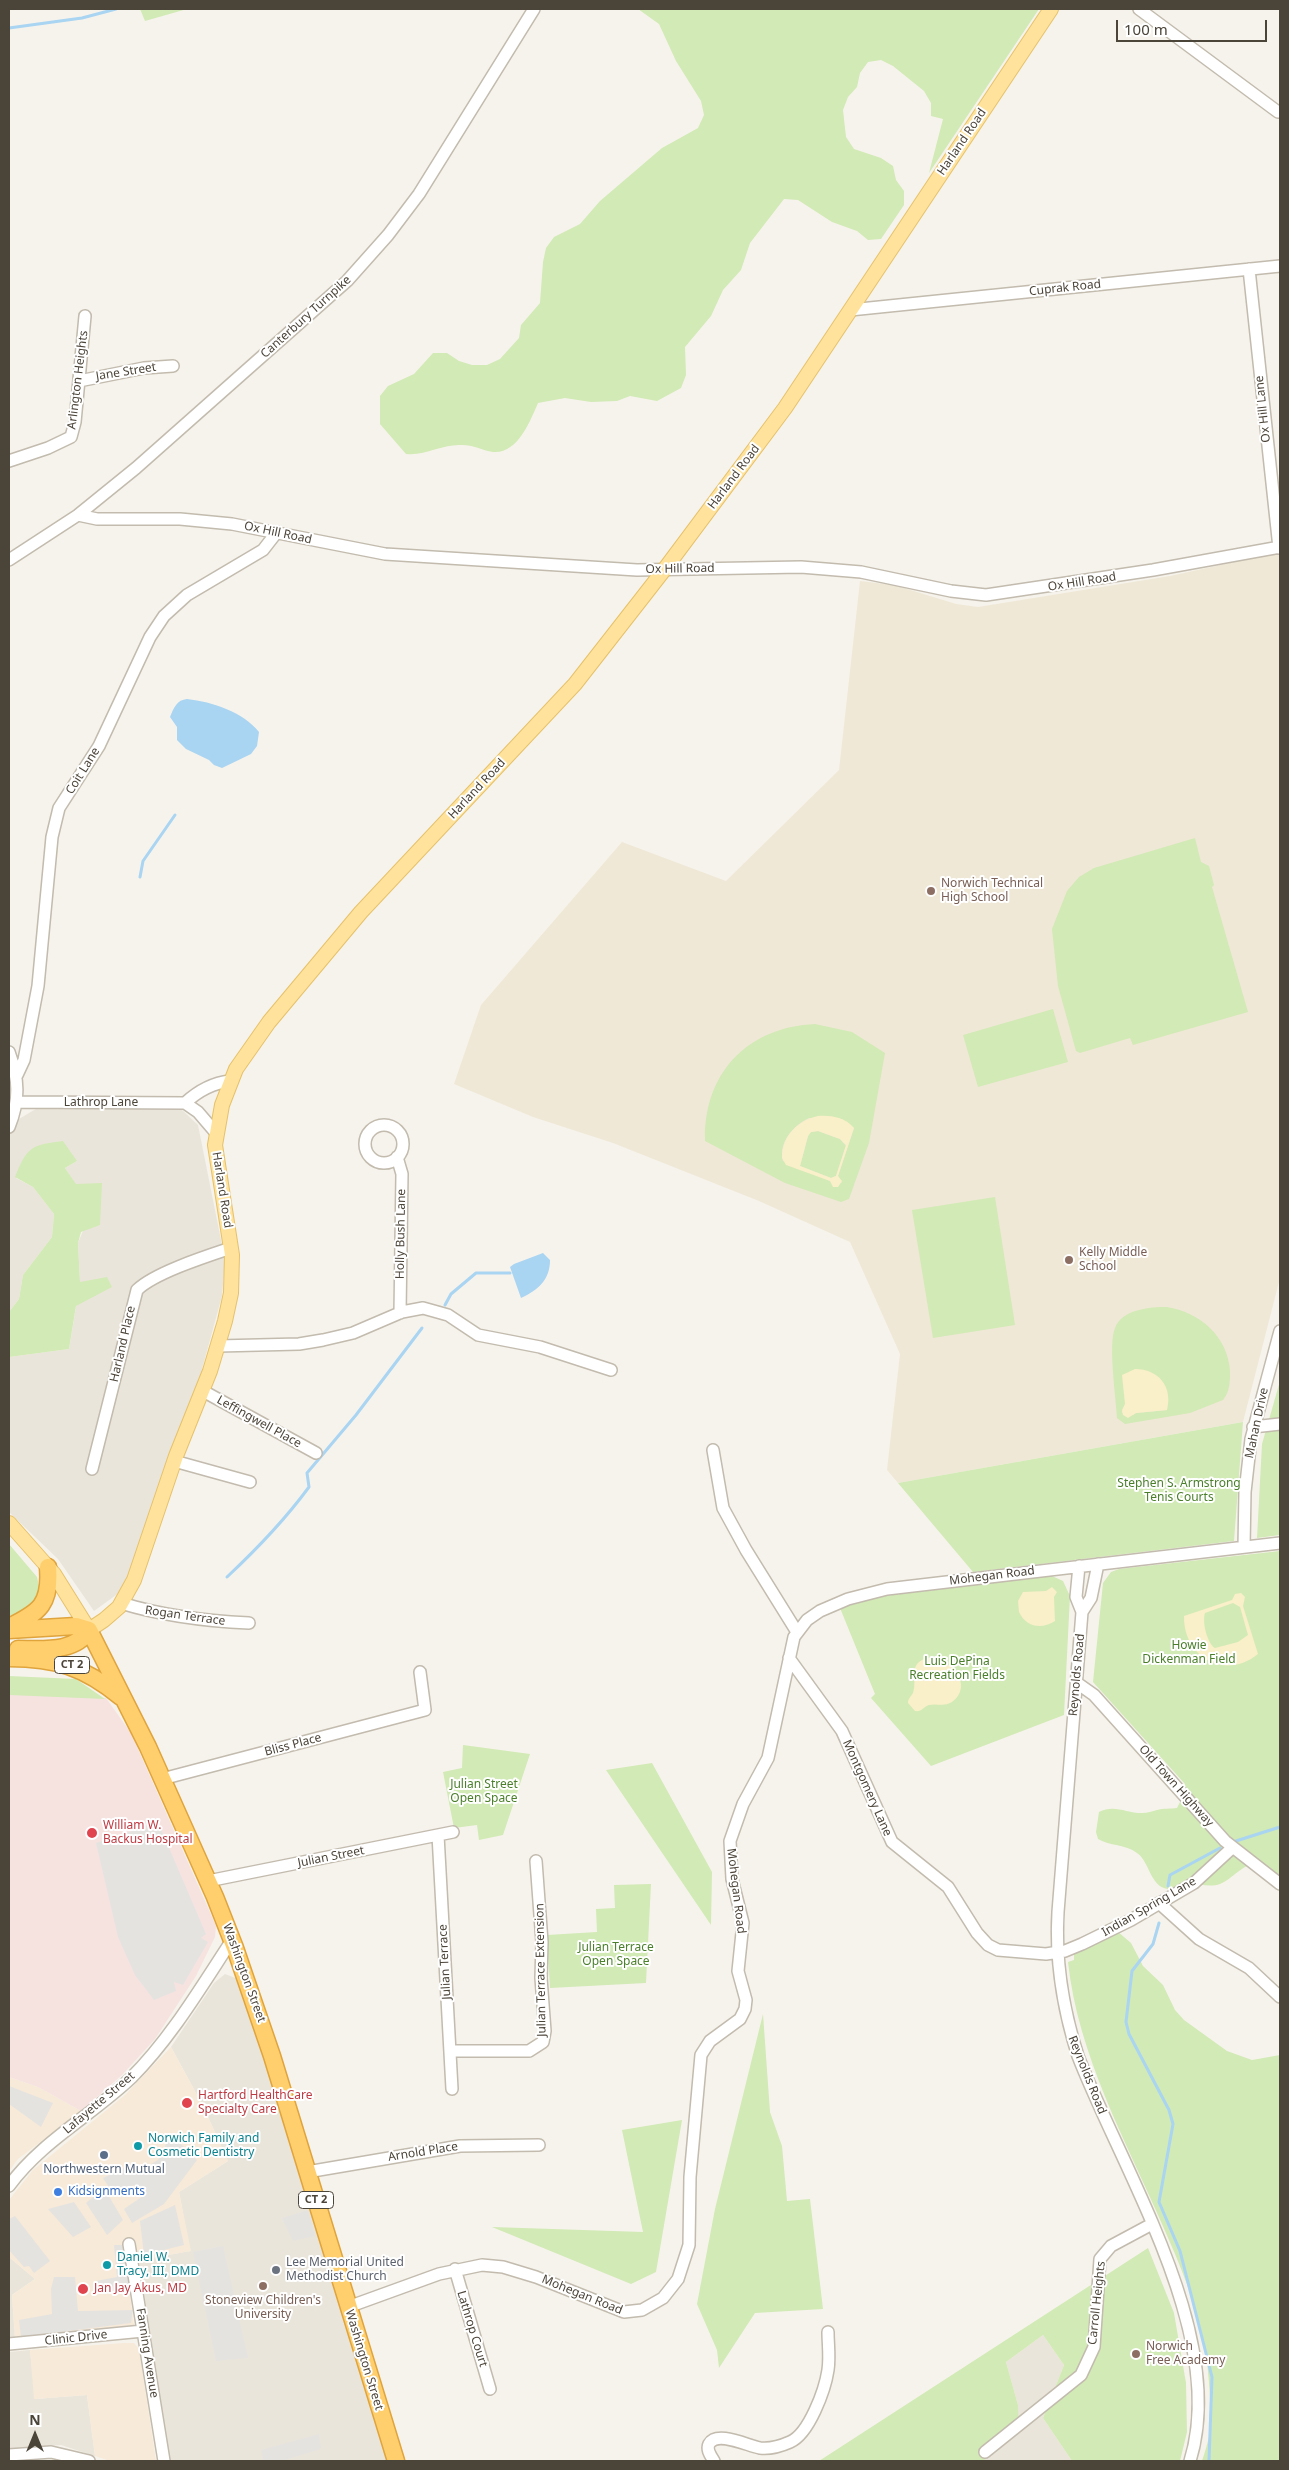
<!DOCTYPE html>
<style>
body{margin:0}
#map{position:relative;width:1289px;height:2470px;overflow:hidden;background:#f6f3ec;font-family:"Noto Sans",sans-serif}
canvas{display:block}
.frame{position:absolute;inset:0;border:10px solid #4b4439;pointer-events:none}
.north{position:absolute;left:10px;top:2410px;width:50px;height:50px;-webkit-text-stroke:4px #fff;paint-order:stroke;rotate:0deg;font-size:14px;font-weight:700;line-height:20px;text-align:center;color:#4b4439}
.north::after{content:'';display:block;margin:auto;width:18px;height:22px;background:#4b4439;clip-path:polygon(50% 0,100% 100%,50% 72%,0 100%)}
.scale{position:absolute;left:1116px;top:20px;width:151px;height:22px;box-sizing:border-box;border:2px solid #4b4439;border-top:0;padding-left:6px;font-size:15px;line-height:18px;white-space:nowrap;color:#4b4439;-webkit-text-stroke:4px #fff;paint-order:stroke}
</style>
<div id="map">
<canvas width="1289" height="2470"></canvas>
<div class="frame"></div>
<div class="north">N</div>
<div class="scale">100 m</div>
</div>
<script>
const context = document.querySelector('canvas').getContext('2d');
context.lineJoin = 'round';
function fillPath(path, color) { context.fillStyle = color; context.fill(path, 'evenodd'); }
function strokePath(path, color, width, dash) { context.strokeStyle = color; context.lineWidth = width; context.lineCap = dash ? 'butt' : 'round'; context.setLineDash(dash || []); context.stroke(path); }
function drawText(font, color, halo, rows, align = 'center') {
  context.font = font + ' "Noto Sans",sans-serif'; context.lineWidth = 4; context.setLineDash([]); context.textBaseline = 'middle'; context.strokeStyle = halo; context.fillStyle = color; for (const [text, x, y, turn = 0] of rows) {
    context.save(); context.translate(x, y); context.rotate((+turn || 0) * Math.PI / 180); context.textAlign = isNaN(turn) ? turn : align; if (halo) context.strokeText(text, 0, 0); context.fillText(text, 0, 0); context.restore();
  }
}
fillPath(new Path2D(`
 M39 1107 181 1109 198 1125 225 1260 222 1296 196 1391 123 1590 94 1611 58 1559 9 1512V1357L69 1349 80 1283 78 1243 102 1184 76 1185 65 1168 77 1161 16 1178 33 1187 54 1214 52 1237 23 1275 19 1299 9 1312V1125Z
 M225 1974 238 1979 252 2016 388 2461H170L139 2260 190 2251 179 2192 228 2161 203 2106 171 2047 214 1983Z
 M9 2257 35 2279 12 2295 15 2338H9Z
 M1043 2335 1064 2365 1043 2418 1072 2461H983L1018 2405 1006 2362Z
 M30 2350 35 2399 87 2395 95 2456 61 2445 9 2449V2352Z`), '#eae5da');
fillPath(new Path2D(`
 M171 2047 203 2106 228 2161 179 2192 191 2251 139 2260 134 2242 124 2249 134 2325 15 2338 12 2295 35 2279 9 2257V2200L33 2170 125 2095Z
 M9 2077 38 2087 81 2111 18 2159 9 2171Z
 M124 2343H134L139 2349 156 2461H110L95 2456 87 2395 34 2399 30 2350Z`), '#f7ead8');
fillPath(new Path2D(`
 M1280 552V1278L1243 1422 898 1483 887 1470 900 1354 850 1242 759 1201 613 1143 533 1117 454 1084 481 1005 622 842 726 881 839 770 860 581 894 585 956 604 978 607 1170 576Z`), '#efe8d6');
fillPath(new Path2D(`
 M9 1694 106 1698 131 1733 216 1926 215 1937 196 1976 155 2039 122 2075 81 2111 38 2087 9 2077Z`), '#f6e3e0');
fillPath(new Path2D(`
 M140 9H187L145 21Z
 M638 9H1039L929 173 943 119 931 116V103L924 91 893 66 881 60 868 62 860 73 857 87 848 97 843 110 846 137 854 149 881 158 893 166 896 180 904 191V205L881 239 868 240 857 231 832 222 798 200 784 199 750 243 741 270 723 290 711 316 685 347 686 375 681 388 657 401 630 396 617 401 591 402 565 398 538 403C530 421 518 454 493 452 481 450 472 444 459 445 440 445 425 456 406 454L380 424V396L388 386 414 374 433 353H447L459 361 472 365H487L500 359 519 338 521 325 540 303 543 262 546 248 554 237 580 224 600 201 662 148 698 128 704 115 701 101 676 61 659 24Z
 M1195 838 1201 862 1209 866 1214 885 1212 887 1248 1012 1133 1045 1130 1038 1080 1053 1076 1051 1058 986 1052 929 1067 891 1079 877 1094 868Z
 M1053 1009 1068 1062 978 1087 963 1035Z
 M815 1024 852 1032 885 1053 869 1143 849 1199 841 1202 785 1183 705 1141V1138C705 1071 749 1027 815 1024ZM809 1118 842 1119 854 1128 838 1176 842 1183 830 1181 783 1161C778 1142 794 1125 809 1118Z
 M818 1131 840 1139 846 1146 836 1176 831 1178 800 1166 808 1136 811 1132Z
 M63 1141 77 1161 65 1168 76 1184 102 1183 100 1225 81 1232 78 1243 80 1282 107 1277 112 1287 76 1306 69 1349 9 1357V1312L19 1299 23 1275 52 1237 54 1214 33 1187 15 1177C27 1147 31 1145 63 1141Z
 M995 1197 1015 1325 933 1338 912 1210Z
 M1167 1307C1199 1312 1228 1336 1230 1371 1230 1381 1230 1392 1223 1400L1190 1413 1125 1424 1117 1418C1116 1398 1108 1344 1115 1328 1122 1309 1150 1307 1167 1307ZM1125 1404 1167 1410 1136 1413 1133 1415 1122 1413Z
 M1280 1381V1535L1257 1538 1262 1444Z
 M1243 1422 1234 1541 973 1572 898 1483Z
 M9 1544 37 1577 41 1595 26 1610 9 1616Z
 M1280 1551V1875L1257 1863C1241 1865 1234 1878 1220 1884 1210 1888 1196 1883 1186 1884 1179 1884 1174 1890 1168 1889 1150 1887 1150 1862 1137 1853 1125 1844 1110 1846 1098 1839L1096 1832 1099 1812C1114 1804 1126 1813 1142 1813 1148 1813 1152 1811 1157 1810 1163 1808 1171 1809 1177 1808L1183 1796 1185 1784 1093 1682 1103 1583 1111 1572 1119 1569Z
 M1052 1576 1063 1581 1070 1596 1064 1715 931 1766 871 1698 875 1694 840 1608 884 1596Z
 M9 1676 76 1679 105 1699 9 1695Z
 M463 1745 530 1754 503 1835 479 1840 477 1825 454 1828 443 1772 462 1768Z
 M652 1763 712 1872 711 1925 606 1770Z
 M651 1884 646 1983 550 1988 547 1935 597 1932 596 1909 615 1908 614 1885Z
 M1110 1925 1131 1943 1143 1966 1163 1985 1175 2010 1184 2020 1227 2051 1252 2060 1280 2055V2461H1202C1205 2452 1208 2442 1210 2432 1212 2417 1210 2398 1209 2383 1206 2326 1185 2276 1162 2224 1125 2139 1078 2055 1068 1962L1074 1960V1947Z
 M763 2014 770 2112 782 2146 787 2201 810 2199 823 2309 755 2313 719 2368 717 2350 697 2304 715 2209Z
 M682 2120 656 2272 631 2284 492 2227 643 2232 622 2130Z
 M1148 2248 1174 2313 1186 2383 1187 2432 1180 2461H1072L1043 2418 1064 2365 1043 2335 1006 2362 1018 2405 1019 2433 983 2461H819Z`), '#d2eab5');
fillPath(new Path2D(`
 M818 1116C830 1115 845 1117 854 1128L838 1176 842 1181 838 1187H833L830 1181 786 1165 782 1158C782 1136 797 1121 818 1116ZM818 1131 840 1139 846 1145 836 1176 831 1178 800 1166 808 1136 811 1132Z
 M1135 1369C1159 1369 1173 1387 1167 1410L1136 1413 1128 1418 1123 1415 1122 1410 1125 1404 1122 1375Z
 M1052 1587 1057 1592 1054 1597 1055 1621C1041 1630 1026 1627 1019 1612L1018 1601 1023 1592 1046 1591Z
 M1241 1593 1245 1597 1243 1606 1258 1654C1225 1681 1183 1657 1184 1616L1232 1600 1235 1594ZM1233 1603 1240 1607 1248 1635 1238 1642 1215 1648C1207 1643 1202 1622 1205 1613Z
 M927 1658C950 1656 975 1685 952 1702 944 1707 937 1703 929 1705 923 1707 922 1712 915 1711L908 1703C908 1698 911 1697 913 1693 918 1679 907 1664 927 1658Z`), '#f9efc9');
fillPath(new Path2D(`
 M150 1825 153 1831 161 1829 206 1934 201 1938 208 1942 183 1985 174 1982 176 1991 154 2000 135 1975 118 1937 96 1843Z
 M9 2086 53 2103 41 2127 9 2104Z
 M171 2134 197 2160 164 2204 132 2223 124 2209 143 2196 134 2185 114 2195 103 2178 124 2168 141 2170 158 2160Z
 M104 2188 123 2220 107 2235 86 2203Z
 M74 2202 91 2227 73 2237 48 2209Z
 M175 2205 184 2245 144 2255 140 2221Z
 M308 2210 315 2236 293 2241 282 2218Z
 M15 2216 50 2261 34 2273 29 2266 24 2267 9 2250V2219Z
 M114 2245H124L130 2291 98 2294 96 2281 117 2277Z
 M223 2246 248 2358 216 2361 193 2252Z
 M54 2277H75L78 2311 133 2310 131 2323 21 2337 19 2320 52 2314 51 2289Z
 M319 2434 321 2449 282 2461H263L261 2450Z`), '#e5e3e0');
fillPath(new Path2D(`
 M187 699C213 702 243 712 259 732L257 746 251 754 222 768 214 765 209 760 186 749 177 740V727L170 717C174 707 177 700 187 699Z
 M543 1253 550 1260C550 1280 538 1290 521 1298L510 1267 514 1264Z`), '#a9d4f2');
strokePath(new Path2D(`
 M9 28 82 18 116 9
 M140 877 143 861 175 815
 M445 1305 451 1294 476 1273H510
 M227 1577C258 1548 284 1521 309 1487L307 1473 356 1415 422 1328
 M1236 1841 1280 1827
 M1168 1886 1170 1875 1220 1848
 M1159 1923 1153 1944 1132 1971 1126 2022 1129 2034 1169 2110 1173 2124 1159 2202 1180 2251 1212 2377 1209 2461`), '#a9d4f2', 3);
const minor = new Path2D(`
 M1139 9 1278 112
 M1249 269 1279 548
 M850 310 1280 266
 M79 381 144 368 173 366
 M9 461 48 448 71 437 75 422 85 316
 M78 515 97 519H180L232 524 385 554 637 570 801 567 861 572 951 591 986 595 1153 570 1280 547
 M9 560 78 515 136 468 347 281 388 235 419 194 534 9
 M9 1052C19 1079 20 1100 9 1127
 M17 1075 24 1060 38 986 52 837 59 808 99 746 150 637 164 616 187 595 263 550 277 532
 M17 1102 185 1103 198 1112 216 1133
 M185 1103C198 1091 212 1083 230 1081
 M365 1144a19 19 0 1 1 38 0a19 19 0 1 1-38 0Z
 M397 1157 402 1174 400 1313
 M218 1346 299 1344 323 1340 353 1333 402 1312 423 1308 448 1315 478 1335 540 1347 611 1370
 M203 1391 316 1453
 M1253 1427 1280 1424
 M713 1450 723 1508 746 1550 797 1632
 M174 1461 250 1482
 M92 1469 137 1290C154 1273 207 1256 231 1248
 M1244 1547 1245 1492 1251 1439 1280 1331
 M1098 1564 1091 1598 1082 1612 1058 1912C1055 1962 1063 2009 1078 2056 1122 2170 1229 2337 1190 2461
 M1079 1566 1076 1597 1082 1612
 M121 1603C163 1616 206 1621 249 1623
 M789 1658 842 1731 892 1842 948 1887 977 1933 988 1945 998 1950 1046 1954 1065 1951 1082 1944 1131 1920 1194 1883 1232 1848
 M1077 1683 1094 1695 1225 1841 1280 1884
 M162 1779 425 1710 420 1672
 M438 1835 452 2089
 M208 1881 453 1832
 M1159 1903 1199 1939 1249 1968 1280 1997
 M450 2051H529L543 2042 545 2031 541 1978 542 1942 536 1861
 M307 2172 460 2146 539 2145
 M9 2186C41 2142 92 2115 131 2078 171 2038 201 1987 232 1940
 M129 2244 164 2461
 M455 2269 490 2389
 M348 2307 439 2274 482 2265 503 2267 536 2277 624 2312 642 2310 663 2298 678 2279 689 2245 690 2177 701 2055 710 2041 740 2019 745 2009 746 2000 738 1971 743 1923 732 1879 730 1841 743 1804 768 1758 794 1637 807 1620 820 1611 848 1599 887 1589 1280 1543
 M9 2344 143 2331
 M985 2452 1081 2375 1094 2347 1100 2259 1111 2246 1152 2224
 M9 2455 51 2452 89 2461
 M714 2461C711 2456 706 2450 709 2444 717 2430 748 2446 760 2448 769 2449 781 2446 790 2442 809 2434 825 2390 828 2370 830 2357 828 2344 828 2332`);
const major = new Path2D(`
 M9 1523 54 1574 89 1630 104 1620 119 1607 134 1580 176 1456 210 1371 225 1321 231 1293 232 1255 215 1145 222 1105 236 1069 269 1022 361 912 575 684 664 570 785 408 1051 9`);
const highway = new Path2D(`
 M9 1627C40 1612 51 1604 48 1567
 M9 1630 76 1626 89 1630
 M89 1630 148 1747 215 1897 235 1948 272 2056 396 2461
 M18 1649C43 1649 75 1653 89 1630
 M9 1658C56 1658 84 1667 121 1697`);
strokePath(minor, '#c2bbae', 14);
strokePath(major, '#e6c16a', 16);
strokePath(highway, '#e0a43c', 19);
strokePath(minor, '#fff', 11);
strokePath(major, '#ffe39c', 14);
strokePath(highway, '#ffcf6e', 16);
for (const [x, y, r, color] of [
 [931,891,5,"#8d6e63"],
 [1069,1260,5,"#8d6e63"],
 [92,1833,6,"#e0444e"],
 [187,2103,6,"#e0444e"],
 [138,2146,5,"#0f9aa8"],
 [104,2155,5,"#5c6f8a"],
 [58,2192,5,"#3f7fe0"],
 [107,2265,5,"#0f9aa8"],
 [276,2270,5,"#6b7280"],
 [263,2286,5,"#8d6e63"],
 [83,2289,6,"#e0444e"],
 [1136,2354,5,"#8d6e63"]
]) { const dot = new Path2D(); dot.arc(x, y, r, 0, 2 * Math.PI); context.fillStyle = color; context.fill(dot); strokePath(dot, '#fff', 2); }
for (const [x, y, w] of [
 [72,1665,35],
 [316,2200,35]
]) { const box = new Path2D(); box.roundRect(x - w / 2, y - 8.5, w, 17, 4); context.fillStyle = '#fff'; context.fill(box); strokePath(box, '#4b4439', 1); }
drawText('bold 11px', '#4b4439', null, [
 ["CT 2",72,1665],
 ["CT 2",316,2200]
]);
drawText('12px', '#4b4439', '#fff', [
 ["Harland Road",962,142,-56],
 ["Cuprak Road",1065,288,-6],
 ["Canterbury Turnpike",306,317,-42],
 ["Jane Street",126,372,-9],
 ["Arlington Heights",78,380,-83],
 ["Ox Hill Lane",1263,409,-96],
 ["Harland Road",734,477,-53],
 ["Ox Hill Road",278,533,12],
 ["Ox Hill Road",680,569,-1],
 ["Ox Hill Road",1082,582,-9],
 ["Coit Lane",83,771,-58],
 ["Harland Road",477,789,-47],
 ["Lathrop Lane",101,1103],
 ["Harland Road",222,1190,81],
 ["Holly Bush Lane",401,1234,-89],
 ["Harland Place",123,1344,-77],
 ["Leffingwell Place",259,1422,29],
 ["Mahan Drive",1257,1423,-78],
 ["Mohegan Road",992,1576,-7],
 ["Rogan Terrace",185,1616,8],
 ["Reynolds Road",1077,1675,-85],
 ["Bliss Place",293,1745,-15],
 ["Old Town Highway",1176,1786,48],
 ["Montgomery Lane",867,1788,66],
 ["Julian Street",331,1857,-11],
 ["Mohegan Road",736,1891,83],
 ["Indian Spring Lane",1149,1907,-30],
 ["Julian Terrace",445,1962,-93],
 ["Julian Terrace Extension",541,1970,-91],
 ["Washington Street",244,1973,70],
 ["Reynolds Road",1087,2075,68],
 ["Lafayette Street",99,2103,-40],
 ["Arnold Place",423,2152,-9],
 ["Mohegan Road",582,2295,22],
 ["Carroll Heights",1097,2303,-84],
 ["Lathrop Court",472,2329,73],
 ["Clinic Drive",76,2338,-6],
 ["Fanning Avenue",147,2353,81],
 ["Washington Street",364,2360,73]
]);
drawText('12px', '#785e54', '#fff', [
 ["Norwich Technical",941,884],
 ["High School",941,898],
 ["Kelly Middle",1079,1253],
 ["School",1079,1267],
 ["Stoneview Children's",263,2301,"center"],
 ["University",263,2315,"center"],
 ["Norwich",1146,2347],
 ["Free Academy",1146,2361]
], 'left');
drawText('12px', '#4a7f2a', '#fff', [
 ["Stephen S. Armstrong",1179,1484],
 ["Tenis Courts",1179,1498],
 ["Howie",1189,1646],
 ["Dickenman Field",1189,1660],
 ["Luis DePina",957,1662],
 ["Recreation Fields",957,1676],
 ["Julian Street",484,1785],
 ["Open Space",484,1799],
 ["Julian Terrace",616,1948],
 ["Open Space",616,1962]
]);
drawText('12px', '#be3a42', '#fff', [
 ["William W.",103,1826],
 ["Backus Hospital",103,1840],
 ["Hartford HealthCare",198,2096],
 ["Specialty Care",198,2110],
 ["Jan Jay Akus, MD",94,2289]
], 'left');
drawText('12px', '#0d838f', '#fff', [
 ["Norwich Family and",148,2139],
 ["Cosmetic Dentistry",148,2153],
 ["Daniel W.",117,2258],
 ["Tracy, III, DMD",117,2272]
], 'left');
drawText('12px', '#4e5e75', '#fff', [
 ["Northwestern Mutual",104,2170]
]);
drawText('12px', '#366cbe', '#fff', [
 ["Kidsignments",68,2192]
], 'left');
drawText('12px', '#5b616d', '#fff', [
 ["Lee Memorial United",286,2263],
 ["Methodist Church",286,2277]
], 'left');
</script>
